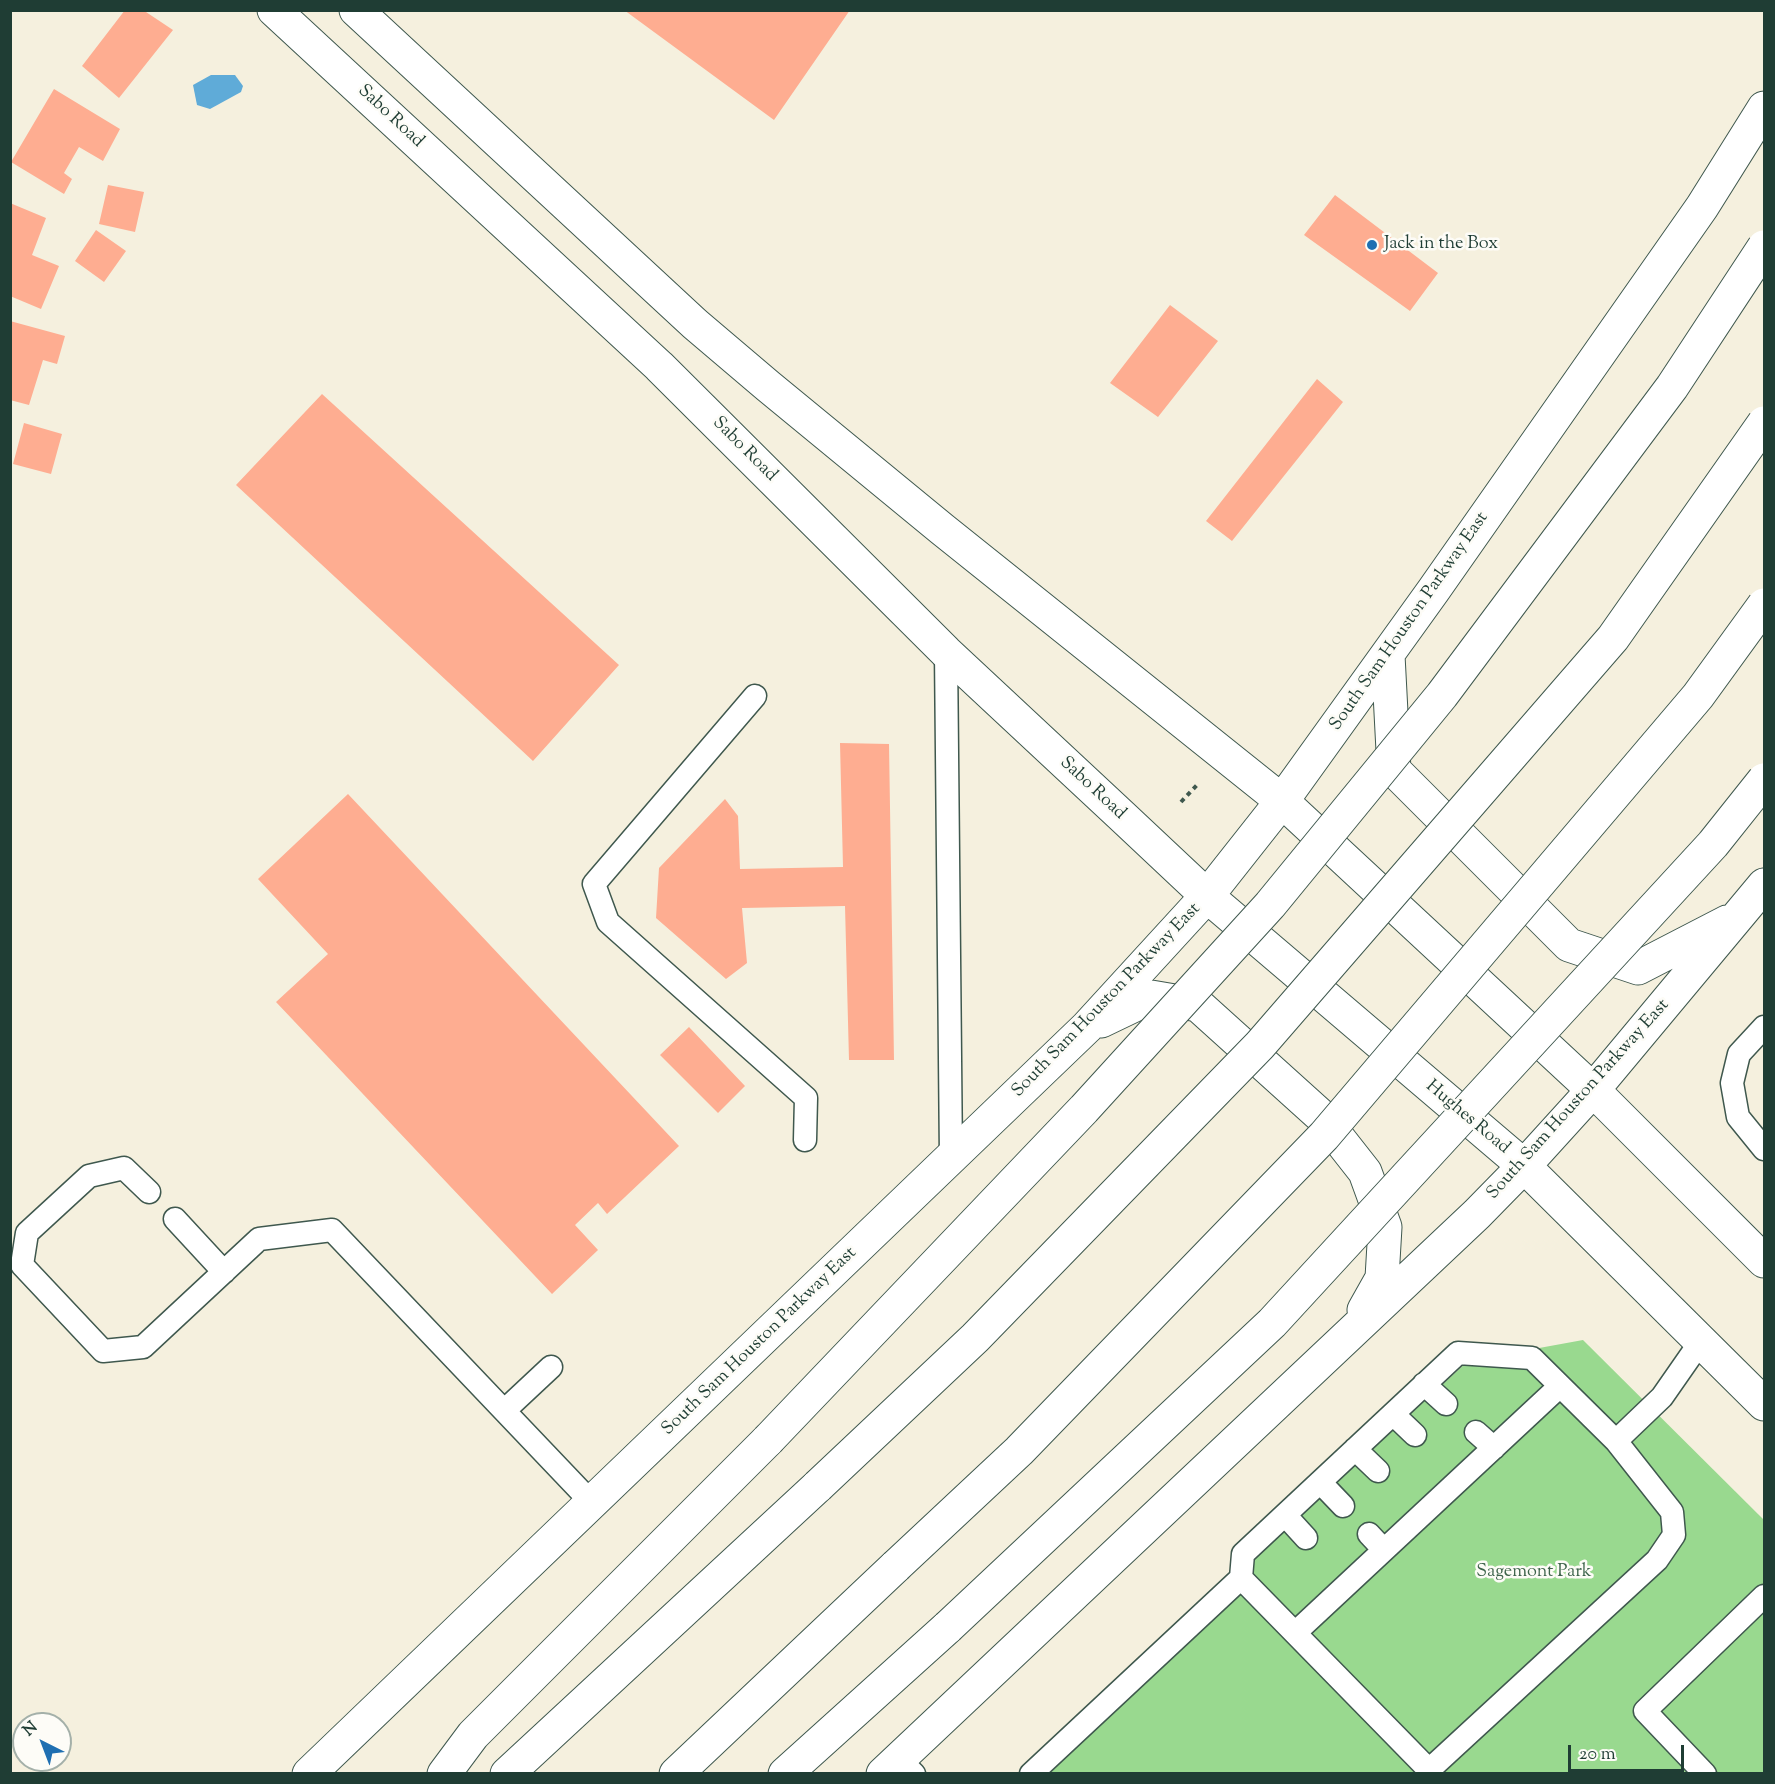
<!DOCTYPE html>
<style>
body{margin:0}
#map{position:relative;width:1775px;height:1784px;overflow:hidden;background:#f5f0de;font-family:"Sorts Mill Goudy",serif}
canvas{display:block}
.frame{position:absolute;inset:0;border:12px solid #1f3d34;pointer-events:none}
.north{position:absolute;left:12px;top:1712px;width:60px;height:60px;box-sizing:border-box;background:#fdfcf7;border:2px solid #a4b0a9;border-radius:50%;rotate:318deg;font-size:16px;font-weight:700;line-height:24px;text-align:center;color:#1f3d34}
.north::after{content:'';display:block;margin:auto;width:21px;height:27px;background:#1f6fb2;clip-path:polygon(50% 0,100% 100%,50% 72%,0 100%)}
.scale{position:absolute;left:1568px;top:1745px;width:116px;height:27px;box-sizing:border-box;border:3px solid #1f3d34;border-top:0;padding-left:8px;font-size:18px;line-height:21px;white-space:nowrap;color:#1f3d34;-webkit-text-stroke:4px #fdfcf7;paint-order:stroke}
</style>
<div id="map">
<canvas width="1775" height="1784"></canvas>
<div class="frame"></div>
<div class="north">N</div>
<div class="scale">20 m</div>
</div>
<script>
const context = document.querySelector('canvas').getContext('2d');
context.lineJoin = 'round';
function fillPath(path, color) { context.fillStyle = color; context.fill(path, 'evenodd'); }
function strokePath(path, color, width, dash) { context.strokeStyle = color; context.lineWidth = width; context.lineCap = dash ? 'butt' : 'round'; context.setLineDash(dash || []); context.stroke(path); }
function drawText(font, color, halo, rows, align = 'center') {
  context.font = font + ' "Sorts Mill Goudy",serif'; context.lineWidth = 5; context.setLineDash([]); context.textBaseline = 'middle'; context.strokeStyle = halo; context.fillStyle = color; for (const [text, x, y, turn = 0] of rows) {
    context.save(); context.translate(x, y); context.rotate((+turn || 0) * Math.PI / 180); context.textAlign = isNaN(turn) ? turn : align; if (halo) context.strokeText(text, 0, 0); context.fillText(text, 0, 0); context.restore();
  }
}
fillPath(new Path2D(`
 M1583 1340 1764 1520V1773L1019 1774 1468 1361Z`), '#99d98f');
fillPath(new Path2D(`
 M211 75H235L243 86 241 92 210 109 197 105 193 85Z`), '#5fabd8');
fillPath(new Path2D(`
 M125 10H143L173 30 119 98 82 66Z
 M624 10H850L774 120Z
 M54 89 120 129 103 161 79 147 64 173 72 179 64 194 11 162Z
 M108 185 144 192 135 232 99 224Z
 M1335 195 1438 273 1410 311 1304 235Z
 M10 203 46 218 32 255 59 266 41 309 10 296Z
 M96 230 126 251 104 282 75 261Z
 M1170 305 1218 341 1158 417 1110 383Z
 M10 321 65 336 57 364 43 360 29 405 10 400Z
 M1317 379 1343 402 1232 541 1206 521Z
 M322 394 619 665 533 761 236 485Z
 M24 423 62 434 51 474 13 464Z
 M840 743 889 744 894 1060H849L845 906 742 908 747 963 726 979 656 918 659 868 725 799 738 816 740 869 843 867Z
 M348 794 679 1146 607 1214 598 1203 575 1225 598 1250 552 1294 276 1002 328 954 258 879Z
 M689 1027 745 1086 718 1113 660 1055Z`), '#fead91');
const lane = new Path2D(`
 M946 652 951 1159
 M755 696 594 884 608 922 806 1098 805 1140
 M1764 1027 1739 1054 1732 1083 1738 1117 1764 1149
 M149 1192 124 1168 89 1176 27 1233 22 1265 103 1351 143 1347 259 1239 332 1230 592 1503
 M175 1219 224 1272
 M1424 1384 1446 1404
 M505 1410 551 1367
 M1393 1414 1415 1435
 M1476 1432 1494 1448
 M1616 1441 1672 1512 1674 1535 1657 1560 1429 1770 1241 1578 1243 1554 1458 1353 1532 1358 1616 1441 1662 1397 1701 1341
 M1355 1449 1378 1471
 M1320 1482 1343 1506
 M1285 1515 1306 1538
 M1369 1534 1384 1550
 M1295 1633 1560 1386
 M899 1759 914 1774
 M1031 1774 1241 1578
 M1705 1774 1645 1711 1764 1596`);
const secondary = new Path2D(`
 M274 10 659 366 946 652 1124 818 1207 896 1524 1166 1764 1404
 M356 10 695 324 768 386 942 529 1282 801 1593 1090 1764 1261
 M1388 655 1394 770 1569 945 1638 968 1727 922
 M1101 1021 1151 997 1198 1005 1321 1116 1365 1172 1385 1227 1382 1278 1364 1310
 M309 1774 1087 1027 1207 896 1282 801 1433 591 1702 207 1764 108
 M883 1774 1477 1214 1524 1166 1593 1090 1764 885`);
const highway = new Path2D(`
 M444 1774 473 1735 768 1440
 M507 1774 818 1486
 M676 1774 896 1566
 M785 1774 948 1627`);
strokePath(lane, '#3f584e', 25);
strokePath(secondary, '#3f584e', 35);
strokePath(highway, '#3f584e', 35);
strokePath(new Path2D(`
 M1181 802 1197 785`), '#3f584e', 4, [4.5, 4.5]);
strokePath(lane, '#fff', 22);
strokePath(secondary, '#fff', 33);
strokePath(highway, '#fff', 33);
const highwayBridge = new Path2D(`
 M768 1440 1084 1109 1270 905 1442 695 1672 387 1764 247
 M818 1486 975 1338 1260 1045 1613 638 1764 423
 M896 1566 1019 1451 1324 1136 1698 696 1764 605
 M948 1627 1272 1323 1713 844 1764 780`);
strokePath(highwayBridge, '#3f584e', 35, []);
strokePath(highwayBridge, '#fff', 33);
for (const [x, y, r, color] of [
 [1372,245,6,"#1f6fb2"]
]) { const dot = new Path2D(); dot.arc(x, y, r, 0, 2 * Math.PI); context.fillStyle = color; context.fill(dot); strokePath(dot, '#fdfcf7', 2); }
drawText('18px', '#1f3d34', '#fdfcf7', [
 ["Sabo Road",390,117,43],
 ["Sabo Road",744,450,45],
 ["South Sam Houston Parkway East",1410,622,-55],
 ["Sabo Road",1092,789,43],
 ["South Sam Houston Parkway East",1107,1001,-46],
 ["South Sam Houston Parkway East",1579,1100,-48],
 ["Hughes Road",1467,1118,40],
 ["South Sam Houston Parkway East",760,1342,-44]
]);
drawText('18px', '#1f3d34', '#fdfcf7', [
 ["Jack in the Box",1384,245]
], 'left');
drawText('18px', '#3e644b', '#fdfcf7', [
 ["Sagemont Park",1534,1573]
]);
</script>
